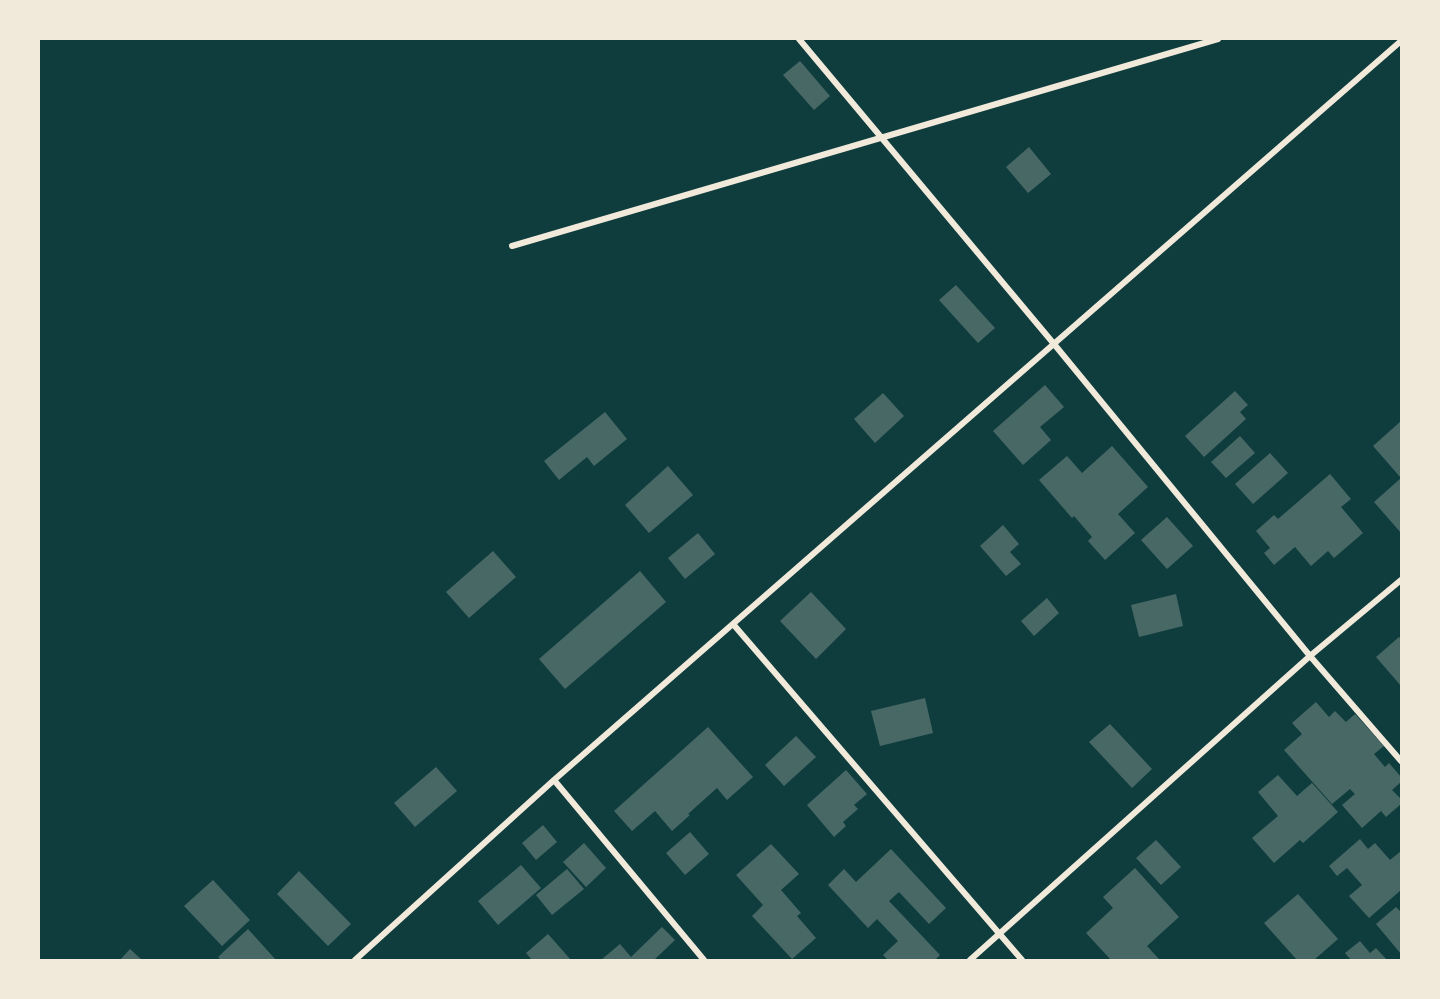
<!DOCTYPE html>
<style>
body{margin:0}
#map{position:relative;width:1440px;height:999px;overflow:hidden;background:#0f3d3e;font-family:"Roboto Condensed",sans-serif}
canvas{display:block}
.frame{position:absolute;inset:0;border:40px solid #f1e9da;pointer-events:none}
</style>
<div id="map">
<canvas width="1440" height="999"></canvas>
<div class="frame"></div>
</div>
<script>
const context = document.querySelector('canvas').getContext('2d');
context.lineJoin = 'round';
function fillPath(path, color) { context.fillStyle = color; context.fill(path, 'evenodd'); }
function strokePath(path, color, width, dash) { context.strokeStyle = color; context.lineWidth = width; context.lineCap = dash ? 'butt' : 'round'; context.setLineDash(dash || []); context.stroke(path); }
fillPath(new Path2D(`
 M800 61 830 96 814 110 783 75Z
 M1029 147 1051 174 1028 193 1006 167Z
 M956 285 995 328 978 343 939 300Z
 M1045 385 1064 407 1040 427 1051 440 1023 465 993 431Z
 M1235 391 1248 405 1240 412 1246 419 1204 457 1185 436Z
 M883 393 904 416 875 443 854 419Z
 M605 412 627 439 594 466 587 457 559 480 544 461Z
 M1401 421V478L1373 446Z
 M1240 436 1255 453 1226 478 1211 462Z
 M1112 446 1148 487 1118 514 1135 533 1105 560 1088 541 1092 537 1074 516 1072 518 1039 480 1067 456 1082 473Z
 M1270 453 1288 473 1253 504 1235 484Z
 M668 466 693 495 649 533 625 505Z
 M1330 474 1351 499 1341 507 1363 533 1334 558 1328 551 1311 566 1295 547 1274 565 1264 553 1270 548 1256 531 1274 515 1278 519Z
 M1401 478V533L1374 502Z
 M1167 517 1193 546 1167 569 1141 540Z
 M1003 525 1019 544 1010 552 1021 564 1006 576 980 546Z
 M698 533 715 554 685 579 668 558Z
 M493 551 516 577 469 618 446 592Z
 M640 571 666 602 565 689 539 659Z
 M811 592 846 629 816 659 780 621Z
 M1176 594 1183 626 1139 637 1131 605Z
 M1047 598 1059 613 1034 636 1021 621Z
 M1399 637 1401 639V686L1376 657Z
 M925 698 933 733 880 746 871 711Z
 M1316 702 1329 717 1335 711 1346 722 1355 714 1384 746 1374 754 1385 767 1389 763 1401 777V782L1392 790 1401 799V804L1386 817 1381 811 1362 828 1342 805 1355 794 1350 789 1332 804 1284 750 1302 734 1292 723Z
 M1110 724 1152 769 1132 788 1089 742Z
 M708 727 753 777 727 800 717 788 688 814 690 815 672 831 655 811 632 831 614 811Z
 M796 736 816 757 784 786 765 765Z
 M436 767 457 791 415 827 394 803Z
 M846 770 867 794 854 805 858 809 843 822 846 826 834 837 807 805Z
 M1278 775 1297 796 1312 783 1338 812 1303 843 1300 840 1274 863 1252 838 1278 816 1258 792Z
 M543 825 557 842 536 860 522 843Z
 M690 832 709 854 685 875 666 853Z
 M1360 839 1368 849 1375 843 1390 860 1401 851V890L1369 918 1349 896 1362 885 1347 868 1337 876 1329 866Z
 M1156 840 1181 867 1161 885 1136 858Z
 M584 843 606 868 586 887 563 862Z
 M771 844 799 874 781 890 801 913 797 916 816 938 792 959 752 916 763 905 736 875Z
 M891 849 946 908 929 924 899 892 889 901 940 955 935 960H888L883 955 898 941 877 919 868 928 828 885 844 869 856 882Z
 M521 865 541 888 498 925 478 901Z
 M1135 868 1179 917 1147 946 1160 960H1111L1086 933 1113 908 1103 897Z
 M567 869 584 889 552 915 536 895Z
 M299 871 351 924 328 946 277 894Z
 M213 880 250 920 222 946 184 906Z
 M1298 894 1338 939 1314 960H1297L1264 923Z
 M1396 907 1401 912V954L1376 924Z
 M662 927 675 940 654 960H601L620 944 631 957Z
 M248 929 276 960H221L218 957Z
 M548 934 571 960H532L526 953Z
 M1360 941 1370 953 1376 948 1387 960H1351L1345 953Z
 M130 949 142 960H120Z`), '#486865');
strokePath(new Path2D(`
 M799 39 1054 344 1310 656 1401 761
 M512 246 1218 39
 M733 624 1022 960
 M554 780 704 960
 M355 960 554 780 1401 41
 M970 960 1310 656 1401 580`), '#f1e9da', 6);
</script>
